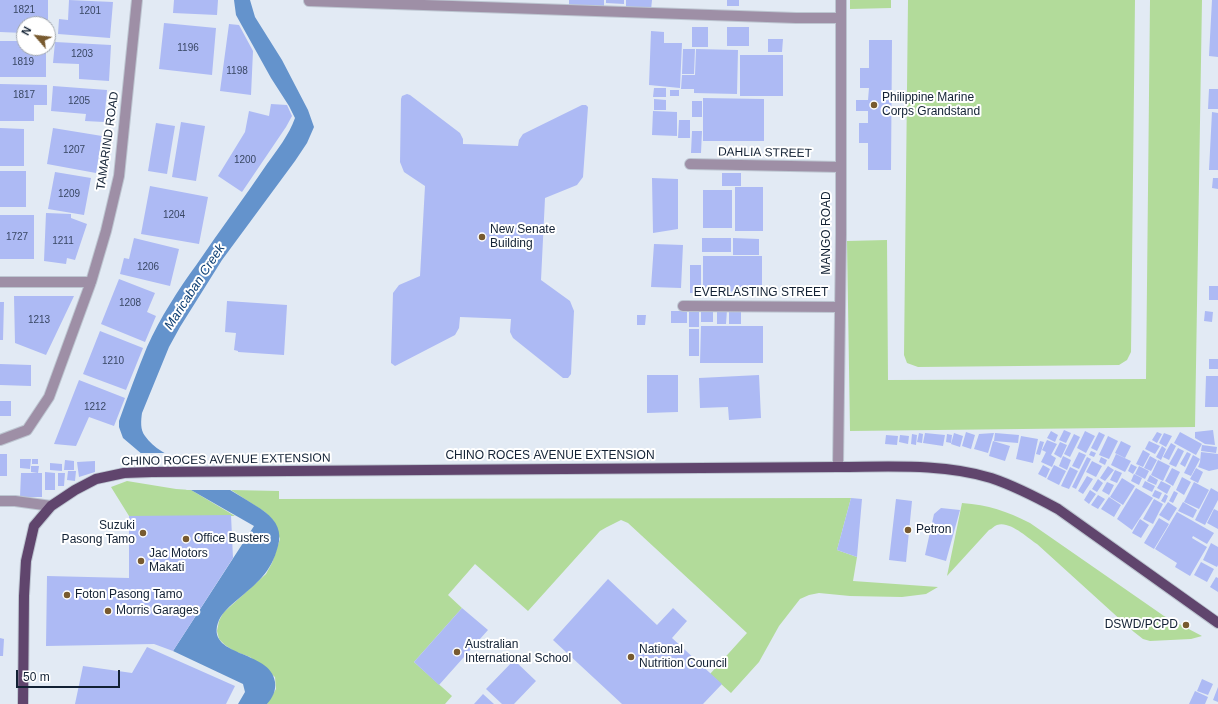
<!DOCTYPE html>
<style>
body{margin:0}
#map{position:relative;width:1218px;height:704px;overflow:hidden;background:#e2eaf4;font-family:Arial,sans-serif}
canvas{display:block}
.north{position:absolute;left:16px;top:16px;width:40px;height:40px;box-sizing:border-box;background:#fff;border:1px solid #a0a6ae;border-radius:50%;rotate:298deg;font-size:11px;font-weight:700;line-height:16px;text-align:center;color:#122134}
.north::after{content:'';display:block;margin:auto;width:14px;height:18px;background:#785a2f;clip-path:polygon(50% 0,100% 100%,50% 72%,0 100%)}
.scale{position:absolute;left:16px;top:670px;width:104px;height:18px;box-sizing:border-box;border:2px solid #122134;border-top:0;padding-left:5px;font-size:12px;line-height:14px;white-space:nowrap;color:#122134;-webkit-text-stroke:3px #fff;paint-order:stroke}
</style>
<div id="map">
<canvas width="1218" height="704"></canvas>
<div class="north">N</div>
<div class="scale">50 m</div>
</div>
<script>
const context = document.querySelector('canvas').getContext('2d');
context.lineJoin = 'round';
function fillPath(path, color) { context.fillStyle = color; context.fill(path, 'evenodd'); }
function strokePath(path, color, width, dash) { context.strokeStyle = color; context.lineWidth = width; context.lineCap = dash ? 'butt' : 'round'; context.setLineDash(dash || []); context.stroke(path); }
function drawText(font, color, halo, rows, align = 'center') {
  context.font = font + ' Arial,sans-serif'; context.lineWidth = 4; context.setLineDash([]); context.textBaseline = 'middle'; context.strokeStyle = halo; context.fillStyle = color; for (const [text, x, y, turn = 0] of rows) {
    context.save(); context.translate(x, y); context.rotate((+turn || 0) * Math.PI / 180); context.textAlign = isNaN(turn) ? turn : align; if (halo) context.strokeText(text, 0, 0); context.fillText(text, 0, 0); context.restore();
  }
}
fillPath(new Path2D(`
 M850 0H891V8L850 9Z
 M908 0H1135L1131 352 1127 360 1119 365 918 367 907 363 904 355Z
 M1150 0H1202L1195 427 850 431 847 241 887 240 888 380 1146 379Z
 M127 481 176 489 191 490 235 516H129L111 487Z
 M231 490 279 491V499L851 498 837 550 857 557 853 581 938 587 926 594 902 597 850 596 819 593 809 595 800 599 779 626 759 662 731 693 710 674 747 633 628 523 621 520 607 527 600 531 528 611 475 564 448 595 462 608 414 662 452 696 445 704H267L276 689 275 677 250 657 234 651 225 645 219 639 217 631 219 621 223 613 266 574 272 563 280 539 273 520 265 512Z
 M962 503C989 505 1006 511 1030 523L1164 616 1202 636 1191 639 1150 641 1143 639 1134 632 1037 544C1028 538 1009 520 997 525 994 526 992 529 989 530L947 576Z`), '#b2db9a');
fillPath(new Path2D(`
 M234 0H250L255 17 282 60 308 110 314 127 307 143 295 161 222 260 180 327 169 347 142 413C141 420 140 430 145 436 153 448 169 456 182 462 203 474 224 486 245 499 251 503 259 507 265 512 277 521 282 532 278 546 271 573 257 583 237 600 230 606 223 612 219 620 203 658 271 649 275 682 276 691 273 697 267 704H238L245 692 243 684 173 651 254 526 191 490 143 455 123 438 119 427V421C128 396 137 371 147 347 160 318 178 290 197 264 220 230 244 198 267 164 277 150 289 135 295 118L289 106 271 78 236 15Z`), '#6493cc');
fillPath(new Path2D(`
 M138 453H169L234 490H187Z`), '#e2eaf4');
fillPath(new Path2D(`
 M0 0H48V20L29 19V24H24V33L0 32Z
 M69 0 113 2 110 38 58 34 59 19 68 20Z
 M174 0H218L217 15 173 13Z
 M569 0H604V9H569Z
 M606 0H624V4L606 3Z
 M626 0H652L651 10 626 9Z
 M727 0H739V6H727Z
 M1212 0H1218V57L1209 56Z
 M164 23 216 28 212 75 159 69Z
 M229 24 239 25 253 51 251 95 220 91Z
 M692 27H708V47H692Z
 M727 27H749V46H727Z
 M651 31 664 32V43H682L680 88 649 85Z
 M768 39H783L782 52H768Z
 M869 40H892L891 170H868V143H859V123H868V111H856V100H868L869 88H860V68H869Z
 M0 41H24V48H46V77H0Z
 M55 42 111 45 109 81 79 79V64L53 63Z
 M683 49H695L694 74H682Z
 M696 49 738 50 737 94 694 93V89H681L682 75H695Z
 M740 55H783V96H740Z
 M0 84 47 85V105H34V121H0Z
 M53 86 107 90 104 122 85 121 86 114 51 111Z
 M654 88H666V97H653Z
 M1209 89H1218V109H1208Z
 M670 90H679V96H670Z
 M407 94 410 95 460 133 463 139V144L518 146 519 140 523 134 582 105H586L588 107 583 177 577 185 545 198 541 280 570 301 574 311 571 374 568 378H563L513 338 510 332 511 319 460 317 459 328 455 335 397 365 395 366 391 363 393 293 399 285 420 276 425 186 404 172 400 162 401 99 402 96Z
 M703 98 764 99V141H703Z
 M654 99 666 100V110H654Z
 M692 101H702V117H692Z
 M271 104 287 105 292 116 286 127 242 192 218 176 245 132 249 111 269 116Z
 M653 111 677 112V136L652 135Z
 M1212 112 1218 113V170H1209Z
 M679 120H690V138H678Z
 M181 122 205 126 196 181 172 177Z
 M156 123 175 126 167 174 148 171Z
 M0 128 24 129V166H0Z
 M53 128 102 136 96 173 47 164Z
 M692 131H702L701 153H691Z
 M0 171H26V207H0Z
 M55 172 91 178 84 215 48 209Z
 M722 173H741V186H722Z
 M652 178 678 179V229L653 233Z
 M1213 178H1218V189L1212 188Z
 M150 186 208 197 199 244 141 234Z
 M735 187H763V231H735Z
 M703 190H732V228H703Z
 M46 213 71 214V218L87 224 75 260 67 258 66 264 44 261Z
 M0 215H34V259H0Z
 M134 238 179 249 170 286 120 274 124 258 129 259Z
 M702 238H731V252H702Z
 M733 238 759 239V255H733Z
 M654 244 683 245 681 288 651 287Z
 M703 256H762V292L703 291Z
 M690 265H701V293H690Z
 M119 279 155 293 147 312 156 316 145 342 101 324Z
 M1209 286H1218V300H1209Z
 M14 296H74L46 355 15 343Z
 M227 301 287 305 284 355 238 352V351L234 350 236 333 225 332Z
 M0 302H4L3 340H0Z
 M717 310H727L726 324H717Z
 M671 311H687V323H671Z
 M689 311H699V327H689Z
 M701 311H713V322H701Z
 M1205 311 1213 312 1212 322 1204 321Z
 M729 312H741V324H729Z
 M637 315H646L645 325H637Z
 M701 326H763V363H700Z
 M689 329H699V356H689Z
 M100 331 143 348 126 390 83 374Z
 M1209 359H1218V369H1209Z
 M0 364 31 365V386L0 385Z
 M647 375H678V412L647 413Z
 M759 375 761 418 729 420 728 407 700 408 699 378Z
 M1206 376H1218V407H1205Z
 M79 380 125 398 114 426 89 417 76 446 54 444Z
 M0 401H11V416H0Z
 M1064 430 1071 433 1066 443 1059 440Z
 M1213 430 1215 445 1205 444 1195 438V432Z
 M1051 431 1058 435 1055 442 1047 438Z
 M1085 431 1095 436 1086 453 1077 448Z
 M966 432 975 435 971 449 962 446Z
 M1099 432 1105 435 1097 451 1091 448Z
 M1157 432 1162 434 1157 443 1152 440Z
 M1180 432 1202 444 1196 455 1174 443Z
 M919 433 923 434 922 443 917 442Z
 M925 433 945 435 943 446 923 443Z
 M954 433 963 436 960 447 951 444Z
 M994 433 988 453 974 449 979 434Z
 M995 433 1019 435 1018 443 994 441Z
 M1164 433 1172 436 1166 447 1159 443Z
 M912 434 917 435 916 445 911 444Z
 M947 434 952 435 951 443 946 442Z
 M1074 434 1080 437 1070 457 1064 454Z
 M886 435 898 436 897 445 885 444Z
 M900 435 909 436 908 444 899 442Z
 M1021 436 1038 439 1033 463 1016 459Z
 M1108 436 1118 441 1109 459 1099 455Z
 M1047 440 1057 444 1051 455 1056 458 1052 467 1041 462 1046 452 1042 450Z
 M993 441 1010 446 1005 461 989 456Z
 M1040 441 1044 442 1040 455 1036 454Z
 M1121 441 1131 446 1125 458 1115 453Z
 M1149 441 1160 446 1155 454 1145 449Z
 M1060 442 1067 445 1061 458 1054 454Z
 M1171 443 1176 446 1169 460 1163 457Z
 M1202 445 1217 447 1216 453 1201 451Z
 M1162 446 1166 449 1161 460 1156 457Z
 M1178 448 1184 451 1176 467 1169 464Z
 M1143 450 1150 454 1143 467 1136 464Z
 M1091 451 1096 453 1094 457 1089 455Z
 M1079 452 1086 455 1079 469 1072 466Z
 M1187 452 1191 454 1185 467 1180 464Z
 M1201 452 1218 454V469L1209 471 1198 467 1200 462Z
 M0 454H7V476H0Z
 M1116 454 1131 461 1125 472 1111 465Z
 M1193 455 1200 459 1191 476 1184 473Z
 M1063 456 1071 460 1067 470 1059 466Z
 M1150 456 1157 460 1151 471 1144 468Z
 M1087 457 1091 459 1076 489 1072 487Z
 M1101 457 1107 460 1105 465 1099 462Z
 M20 459H31L30 469 20 468Z
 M32 459H38V464H32Z
 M65 460 74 461V470H64Z
 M1158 460 1170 466 1163 481 1151 475Z
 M95 461V472L79 477 77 462Z
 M1092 461 1102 466 1096 477 1086 472Z
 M50 463 62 464V471L50 470Z
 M1131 464 1137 467 1133 474 1128 471Z
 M1043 465 1050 469 1046 478 1038 474Z
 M1054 465 1066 471 1059 485 1047 479Z
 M31 466H39L38 473 31 472Z
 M1108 466 1114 470 1105 481 1100 478Z
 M1139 466 1149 471 1145 479 1135 474Z
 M1070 467 1078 471 1069 489 1061 486Z
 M1172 468 1180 472 1173 486 1165 481Z
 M1196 468 1203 472 1198 483 1190 479Z
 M1115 470 1122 473 1117 483 1110 480Z
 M68 471H76L75 481 67 480Z
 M45 472 55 473V490H45Z
 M21 473H42V497H20Z
 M58 473H65L64 486H58Z
 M1134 474 1142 478 1139 485 1131 481Z
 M1150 475 1158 480 1156 485 1147 481Z
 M1087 476 1093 479 1083 494 1078 491Z
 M1182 477 1191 482 1184 495 1176 490Z
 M1122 478 1135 486 1123 505 1110 497Z
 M1098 479 1103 483 1097 492 1092 489Z
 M1145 481 1155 486 1152 492 1142 487Z
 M1161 481 1171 486 1167 494 1157 488Z
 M1107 482 1114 485 1109 495 1102 491Z
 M1194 482 1209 490 1199 509 1184 502Z
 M1136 488 1153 498 1132 530 1117 519Z
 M1211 488 1218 492V500L1205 525 1195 520Z
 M1090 490 1096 494 1089 504 1084 500Z
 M1155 490 1162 493 1159 499 1152 496Z
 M1174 491 1178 493 1173 503 1169 501Z
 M1165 494 1168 496 1165 503 1161 501Z
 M1098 495 1105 499 1098 509 1091 505Z
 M1109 497 1121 505 1114 517 1101 509Z
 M851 498 862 499 857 557 837 550Z
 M896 499 912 501 906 562 889 560Z
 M1154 499 1163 504 1153 524 1143 519Z
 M1168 502 1177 508 1169 521 1159 515Z
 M1183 502 1197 510 1193 518 1178 511Z
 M941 508 960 510 946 561 925 555 934 514Z
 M1214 509 1218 511V529L1207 523Z
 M1177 512 1214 533 1207 544 1193 536 1192 538 1207 547 1190 576 1175 567 1177 563 1155 549Z
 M231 515 233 558 173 651 154 644 46 646 47 576 129 578V516Z
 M1159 518 1169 524 1154 549 1144 543Z
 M1140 519 1149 525 1141 538 1132 533Z
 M1211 543 1218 547V565L1217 567 1203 560Z
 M1201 562 1214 569 1207 582 1194 575Z
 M1216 577 1218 578V592L1210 587Z
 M608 579 657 625 673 608 687 621 672 638 722 684 703 704H622L553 640Z
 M462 608 488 630 439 685 414 662Z
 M0 638 4 639 3 656H0Z
 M147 647 235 686 226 704H75L83 666 132 673Z
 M514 660 536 681 514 704H502L486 689Z
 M1202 679 1213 684 1208 695 1197 691Z
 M1218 687V702L1213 700Z
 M1195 691 1208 697 1205 704H1189Z
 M483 694 494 704H474Z`), '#adbaf4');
const minor = new Path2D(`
 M309 1 796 18H841
 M690 164 840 167
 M0 282H91
 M683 306 840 307
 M0 440 27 430 49 397 91 282 106 231 119 176 137 0
 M838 467 841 234V0
 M0 501H15L51 506`);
const major = new Path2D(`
 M23 704 24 596 26 561 34 526 51 506 75 490 96 479 124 473 152 472 838 467C888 467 942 463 991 478 1015 486 1036 497 1058 509L1218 623`);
strokePath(minor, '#bdc6d1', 12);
strokePath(major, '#bdc6d1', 12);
strokePath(minor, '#9e8fa6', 10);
strokePath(major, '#60456d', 10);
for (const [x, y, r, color] of [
 [874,105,4,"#785a2f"],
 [482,237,4,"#785a2f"],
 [908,530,4,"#785a2f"],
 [143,533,4,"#785a2f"],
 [186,539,4,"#785a2f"],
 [141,561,4,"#785a2f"],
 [67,595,4,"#785a2f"],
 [108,611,4,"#785a2f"],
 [1186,625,4,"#785a2f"],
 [457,652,4,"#785a2f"],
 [631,657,4,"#785a2f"]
]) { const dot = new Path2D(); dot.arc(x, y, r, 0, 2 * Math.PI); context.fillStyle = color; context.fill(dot); strokePath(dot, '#fff', 1.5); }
drawText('10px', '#394764', null, [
 ["1821",24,10],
 ["1201",90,11],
 ["1196",188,48],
 ["1203",82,54],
 ["1819",23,62],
 ["1198",237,71],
 ["1817",24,95],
 ["1205",79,101],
 ["1207",74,150],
 ["1200",245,160],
 ["1209",69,194],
 ["1204",174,215],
 ["1727",17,237],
 ["1211",63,241],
 ["1206",148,267],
 ["1208",130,303],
 ["1213",39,320],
 ["1210",113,361],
 ["1212",95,407]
]);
drawText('12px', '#122134', '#fff', [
 ["Philippine Marine",882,98],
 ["Corps Grandstand",882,112],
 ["New Senate",490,230],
 ["Building",490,244],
 ["Suzuki",135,526,"right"],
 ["Pasong Tamo",135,540,"right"],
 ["Petron",916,530],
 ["Office Busters",194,539],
 ["Jac Motors",149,554],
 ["Makati",149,568],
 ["Foton Pasong Tamo",75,595],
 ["Morris Garages",116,611],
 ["DSWD/PCPD",1178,625,"right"],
 ["Australian",465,645],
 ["International School",465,659],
 ["National",639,650],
 ["Nutrition Council",639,664]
], 'left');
drawText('12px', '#122134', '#fff', [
 ["TAMARIND ROAD",108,141,-82],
 ["DAHLIA STREET",765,153,1],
 ["MANGO ROAD",827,233,-90],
 ["EVERLASTING STREET",761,293],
 ["CHINO ROCES AVENUE EXTENSION",550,456],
 ["CHINO ROCES AVENUE EXTENSION",226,460,-1]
]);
drawText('italic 13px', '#0f4075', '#fff', [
 ["Maricaban Creek",195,287,-57]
]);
</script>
